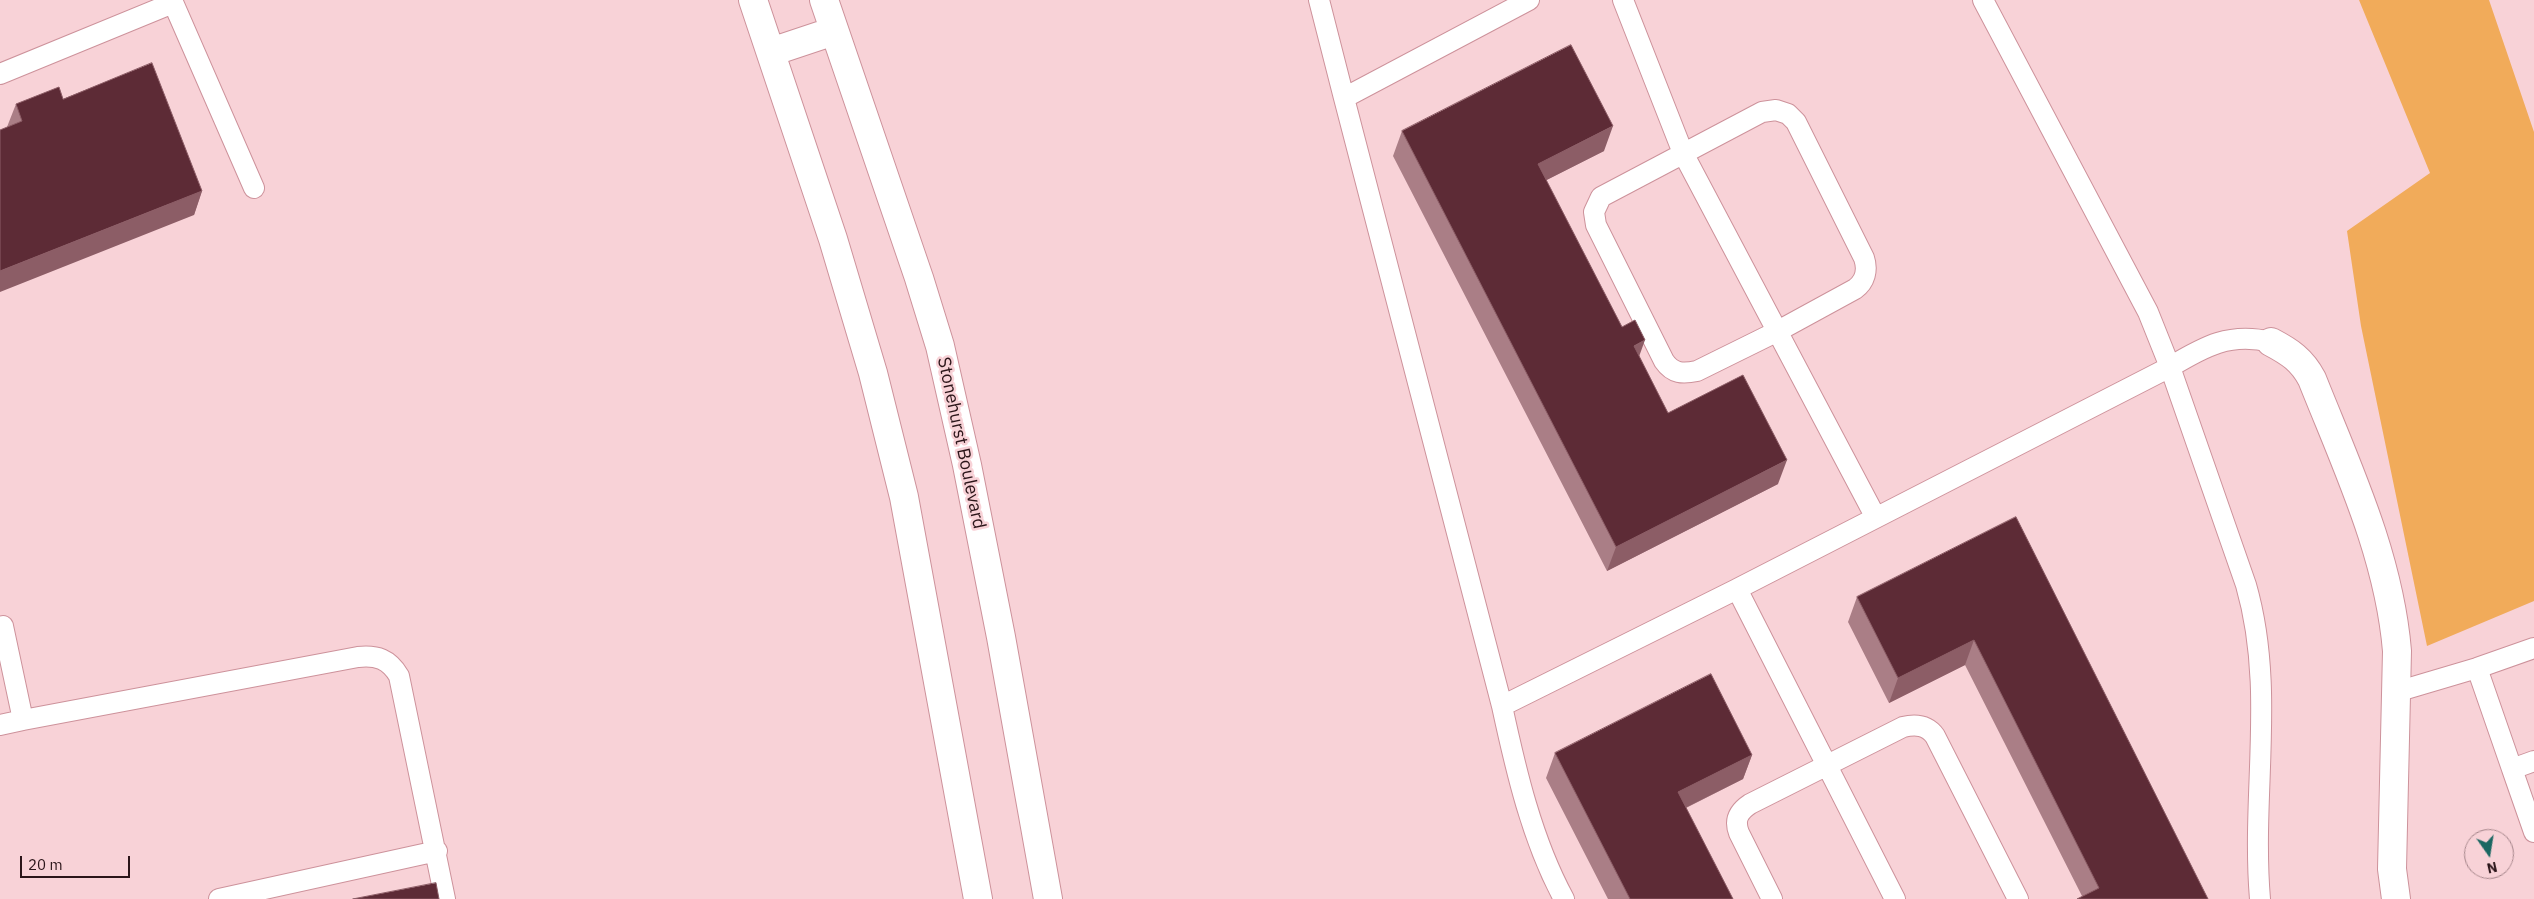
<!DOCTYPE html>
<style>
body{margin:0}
#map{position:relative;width:2534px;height:899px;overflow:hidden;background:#f8d2d7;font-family:"IBM Plex Sans",sans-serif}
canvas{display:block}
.north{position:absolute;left:2464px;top:829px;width:50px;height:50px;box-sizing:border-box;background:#f8d2d7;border:1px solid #a6868b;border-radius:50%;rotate:167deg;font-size:14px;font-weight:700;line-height:20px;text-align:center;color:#2b1519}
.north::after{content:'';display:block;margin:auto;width:18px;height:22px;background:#1b6762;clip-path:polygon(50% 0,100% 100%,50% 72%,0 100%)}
.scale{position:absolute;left:20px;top:856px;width:110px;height:22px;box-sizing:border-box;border:2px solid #2b1519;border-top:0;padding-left:6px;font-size:15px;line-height:18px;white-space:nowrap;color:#2b1519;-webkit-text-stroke:4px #f8d2d7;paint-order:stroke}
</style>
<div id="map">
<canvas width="2534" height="899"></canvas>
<div class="north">N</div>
<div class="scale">20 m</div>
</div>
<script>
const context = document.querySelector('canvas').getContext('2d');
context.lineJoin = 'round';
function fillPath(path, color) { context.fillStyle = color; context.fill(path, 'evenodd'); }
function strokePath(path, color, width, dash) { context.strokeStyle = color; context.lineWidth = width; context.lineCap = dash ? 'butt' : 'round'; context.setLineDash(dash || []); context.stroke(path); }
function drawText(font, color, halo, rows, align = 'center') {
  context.font = font + ' "IBM Plex Sans",sans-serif'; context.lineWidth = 5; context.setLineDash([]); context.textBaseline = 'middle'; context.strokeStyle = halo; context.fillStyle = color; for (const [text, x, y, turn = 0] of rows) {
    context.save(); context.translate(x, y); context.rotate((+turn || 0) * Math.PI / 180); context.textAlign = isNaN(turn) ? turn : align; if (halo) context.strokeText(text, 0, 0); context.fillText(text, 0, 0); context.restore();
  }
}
fillPath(new Path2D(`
 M2359 0H2489L2534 132V601L2427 646 2361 326 2347 231 2430 173Z`), '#f1ab5a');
const service = new Path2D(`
 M172 0 254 188
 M1319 0 1344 98
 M1529 0 1344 98 1502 706C1516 771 1532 840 1564 899
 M1623 0 1683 153 1875 516
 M1983 0 2148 312 2170 367 2246 585C2276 689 2251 793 2260 899
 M0 74 173 3
 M1776 110 1788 114 1796 122 1864 258C1868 270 1865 282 1855 289L1778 331 1697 371C1683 374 1673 374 1664 361L1596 225 1594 212 1601 197 1762 112Z
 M0 627 3 626 23 720 0 725
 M2477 668 2512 769 2534 761
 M2396 692 2477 668 2534 648
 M1502 706 1737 589
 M23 720 358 657C377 655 389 659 399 676L445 899
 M2512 769 2534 832
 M219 899 437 851
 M1772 899 1739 833C1734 820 1738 812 1750 804L1903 727C1916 724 1927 725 1935 736L2018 899
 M1895 899 1737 589 2170 367C2205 346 2230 332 2271 342`);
const minor = new Path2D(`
 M753 0 833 239 873 373 904 497 978 899
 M824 0 919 278 940 346 967 465 1001 637 1048 899
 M771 52 834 31
 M2271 342C2290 352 2302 360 2312 379 2347 467 2389 555 2397 651L2392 869 2396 899`);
strokePath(service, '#cd929b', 22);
strokePath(minor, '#cd929b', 30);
strokePath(service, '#fff', 20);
strokePath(minor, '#fff', 28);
fillPath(new Path2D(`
 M63 99 202 191 194 215 7 127 16 104Z
 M1402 131 1604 151 1546 180 1622 327 1639 356 1668 413 1778 484 1607 571 1393 156Z
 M2016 517 2208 899 2082 896 1965 665 1889 703 1848 622 1857 597Z
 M1555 753 1752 755 1743 779 1686 808 1733 899H1608L1546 778Z`), '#aa7e86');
fillPath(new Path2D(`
 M1613 126 1604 151 1529 189 1538 164Z
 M202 191 194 215 0 292V271Z
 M1645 340 1636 365 1634 346Z
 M1787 460 1778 484 1607 571 1616 547Z
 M1974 640 1965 665 1889 703 1898 678Z
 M1752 755 1743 779 1669 816 1678 792Z`), '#8c5d66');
const building = new Path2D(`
 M1571 45 1613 126 1538 164 1622 327 1635 320 1645 340 1634 346 1668 413 1743 375 1787 460 1616 547 1402 131Z
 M152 63 202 191 0 271V130L22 121 16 104 59 87 63 99Z
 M2016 517 2208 899H2077L2099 888 1974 640 1898 678 1857 597Z
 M1711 674 1752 755 1678 792 1733 899H1630L1555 753Z
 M436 883 439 899H353Z`);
fillPath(building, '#5d2b36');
strokePath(building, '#8c5d66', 1);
drawText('18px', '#2b1519', '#f8d2d7', [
 ["Stonehurst Boulevard",961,443,78]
]);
</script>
